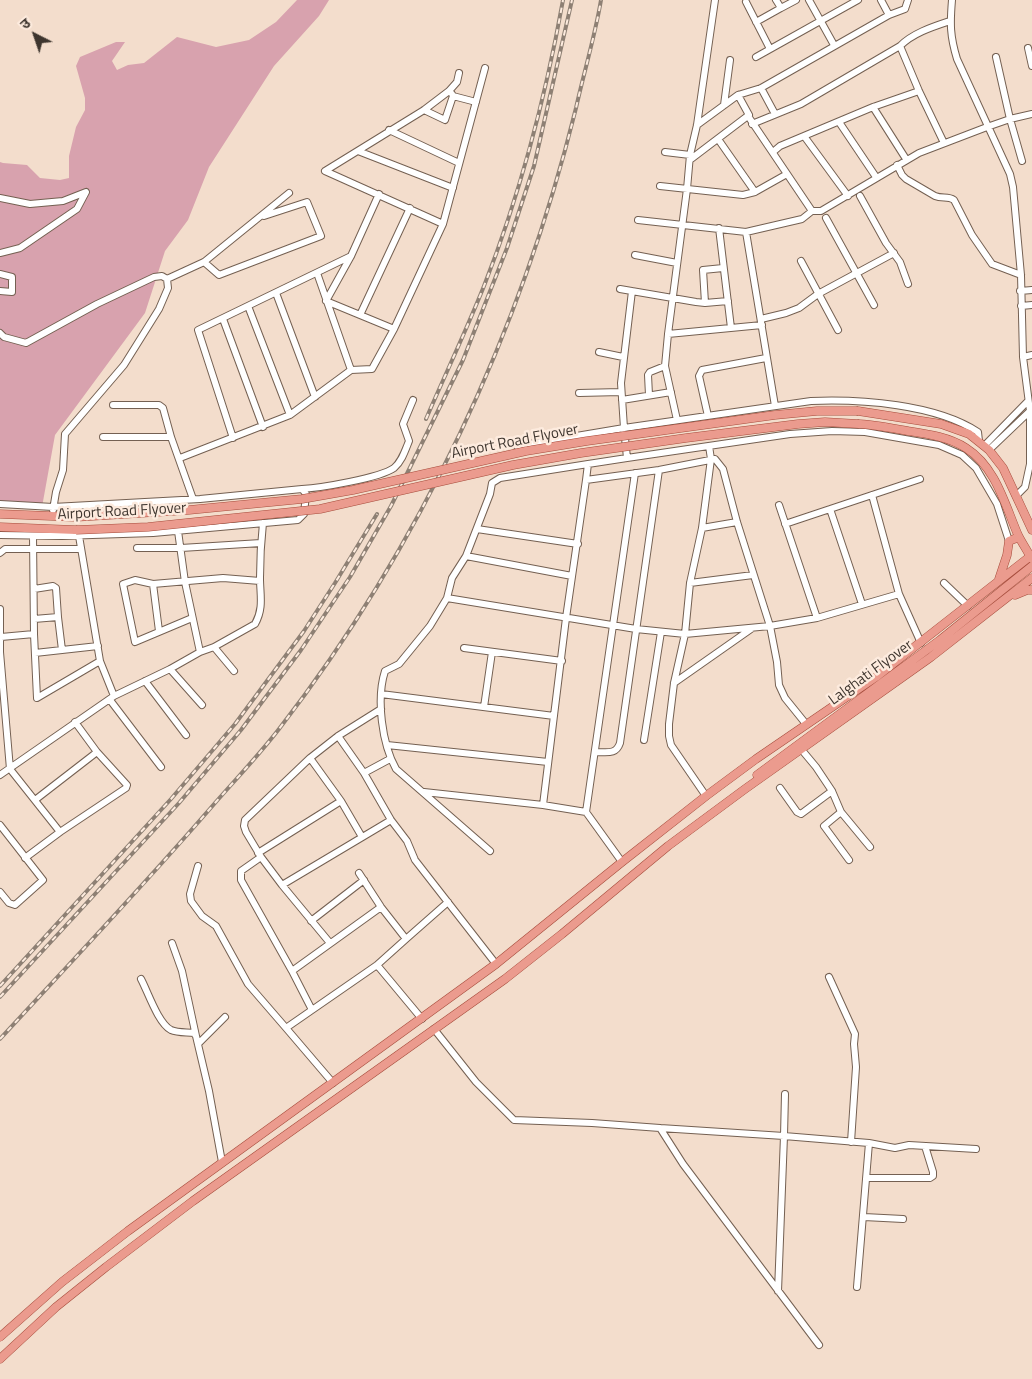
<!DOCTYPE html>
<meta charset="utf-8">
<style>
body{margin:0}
#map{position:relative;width:1032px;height:1379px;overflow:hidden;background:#f3ddcc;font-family:"Titillium Web","Noto Sans Devanagari",sans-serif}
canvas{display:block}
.north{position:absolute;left:10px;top:10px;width:50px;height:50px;-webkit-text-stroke:4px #fdebde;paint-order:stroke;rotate:319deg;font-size:14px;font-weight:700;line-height:20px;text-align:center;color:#3e352e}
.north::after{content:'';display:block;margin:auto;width:18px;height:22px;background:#3e352e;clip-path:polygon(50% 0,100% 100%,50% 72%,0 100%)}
</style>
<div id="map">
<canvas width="1032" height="1379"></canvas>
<div class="north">उ</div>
</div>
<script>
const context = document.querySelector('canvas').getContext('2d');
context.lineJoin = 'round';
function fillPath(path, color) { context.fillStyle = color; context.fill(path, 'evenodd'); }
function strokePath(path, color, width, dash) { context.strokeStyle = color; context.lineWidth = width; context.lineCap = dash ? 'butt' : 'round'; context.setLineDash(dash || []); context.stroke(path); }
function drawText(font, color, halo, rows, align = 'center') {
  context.font = font + ' "Titillium Web",sans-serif'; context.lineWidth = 5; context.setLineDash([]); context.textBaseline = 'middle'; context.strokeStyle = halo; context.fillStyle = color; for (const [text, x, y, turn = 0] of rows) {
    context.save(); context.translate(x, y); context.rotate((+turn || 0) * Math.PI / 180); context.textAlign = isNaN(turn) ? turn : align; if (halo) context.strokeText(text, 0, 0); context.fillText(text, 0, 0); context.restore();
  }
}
fillPath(new Path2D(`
 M297 0H329L319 16 274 66 209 167 188 220 165 251 145 313 55 435 42 507 0 504V162L3 163 27 165 40 178 60 180 69 178V156L76 127 85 110V98L76 66 80 57 116 42H125L112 61 117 70 128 65 144 63 177 37 216 47 249 40 276 22Z`), '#d8a2ae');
const minor = new Path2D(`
 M776 0 781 8 796 0
 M809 0 834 45
 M881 0 889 15
 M952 0C950 24 950 36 957 59L1010 174 1013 187 1021 275 1023 357 1030 411V464L1025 487 1016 496
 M746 2 770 49
 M756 22 781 8
 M900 46 919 91 944 143
 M1028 48 1032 66
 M756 57 858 0
 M996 57 1010 119 1022 161
 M761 88 775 114
 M452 94 453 96 476 102
 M724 105 730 60
 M873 107 906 159
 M424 110 445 120 453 96
 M748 116 812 211H821L919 153 987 127 1010 119 1032 114
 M839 122 876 177
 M752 124 801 104 900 46C913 33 932 27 950 21
 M697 125 738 95 761 88 889 15 905 9 908 0
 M389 130 459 163
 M804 136 848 196
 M718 139 755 192
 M358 151 453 188
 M665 152 690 155
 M773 152 780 146 873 107 919 91
 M691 159 749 115 738 95
 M897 165 902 175 906 179 935 196C942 199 948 196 954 200L972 235 992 264 1021 275
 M325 171 424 110 449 91 457 82 459 73
 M325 171 443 224
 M660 186 743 195 755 192 787 174
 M379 194 351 256 326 301 394 329
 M860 196 886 243 900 262 908 284
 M0 198 30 204 63 201 86 192 77 209 20 248 0 253
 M826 218 874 305
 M638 220 746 232 802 219 812 211
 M719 228 731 328
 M746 232 775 406
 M635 255 677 263
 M801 261 838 330
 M204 262 219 275 321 236 307 202 264 216
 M317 273 351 370
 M0 274 12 277V292L0 291
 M620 289 696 302 705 303 728 301
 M1020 291 1032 290
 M276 293 315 397
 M705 303 703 270 723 268
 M248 306 290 415
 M1021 306 1032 305
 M360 315 410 208
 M223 319 263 427
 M761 319 786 313 799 308 818 294 894 253
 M0 333 4 337 26 343 97 304 154 277 162 276 167 279 204 262 289 193
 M668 334 762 325
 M599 352 623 357
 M1023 357 1032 355
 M579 393 621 392
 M649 395 648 375 650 372 665 366
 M622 400 671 392
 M113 405H159L163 408 171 437 193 499
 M708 416 699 376 702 370 766 358
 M677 420 665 366 668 334 687 189 690 155 697 125 715 0
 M103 437H171
 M233 438 198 330 351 256
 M979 441 978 432C935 404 861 399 811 401L624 428 627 458 790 434 832 431 865 432 939 445 962 455 976 468 997 504 1009 541
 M517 446 624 428 621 383 632 291
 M984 446 1028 401
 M989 450 1030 411
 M180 458 290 415 351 370 372 369 394 329 443 224 485 68
 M588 464 627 458
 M302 489C320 488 380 478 394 468 402 461 405 451 409 441L403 424 413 400
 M872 495 899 594 921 643
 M0 504 53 507 200 499 302 489 306 494 304 514 298 520 153 533 62 536 0 535
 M779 505 817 618
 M830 509 862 604
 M53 510 56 492 63 470 65 434 124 365 159 309 168 288 167 279
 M785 524 920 479
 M702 528 737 522
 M477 529 578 544
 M178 531 185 582 200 652
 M33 536 34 634 37 698 100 661
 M79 536 100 661 114 696
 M137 548H181L261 543
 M0 553 5 549H81
 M466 556 572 576
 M690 583 753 575
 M944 583 968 606
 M153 584 159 631
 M447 598 636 629 685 634 770 626 817 618 899 594
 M0 609V652L10 769 60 832
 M58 617 62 650
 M192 618 135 642 123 584 135 580 153 584 223 578 260 581
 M34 619 58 617 56 588 53 586 34 589
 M1 637 34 634
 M214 647 234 671
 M464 648 562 661
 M35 653 98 646
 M170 669 202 705
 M145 681 186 735
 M674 683 751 629
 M381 694 554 716
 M110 700 161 767
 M484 707 492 652
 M338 736 364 773 391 820 407 841 415 860 496 964
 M644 740 661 632
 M387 745 548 762
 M801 749 816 767 832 791 841 812 870 847
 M595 752C607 752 616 755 620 743L659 470
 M310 758 341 801 362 837
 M364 773 390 759
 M0 775 114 696 170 669 200 652 214 647 255 624C264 608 260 595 260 578 260 559 261 541 263 523
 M780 788 797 812 801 814 832 791
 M424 792 543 805 586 812
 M706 796 671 745 669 736V724L674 683 685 634 690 583 702 528 711 459 709 446
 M35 800 97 752
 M543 805 566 618 586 480
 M841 812 824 826 849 860
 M0 825 43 880 15 905 9 903 0 892
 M490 851 396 769C382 744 376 699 385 671L399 664 430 626 447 598 452 578 466 556 490 494 492 483 500 478 588 464 586 480 659 470 715 459 723 469 737 522 770 626 777 662 779 685 785 698 806 724
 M258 853 341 801
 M261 857 241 871V880L292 971 312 1010
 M25 858 60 832 126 788 127 785 97 752 75 722
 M622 862 586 812 635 473
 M198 866 190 894 191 901 202 916 216 926 248 984 286 1028 377 965 406 939 381 907 359 873
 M282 885 391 820
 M311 921 364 880
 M406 939 448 902
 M172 943 182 971 196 1036
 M330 943 282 885 261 857 246 832 244 826 245 820 310 758 338 736 381 709
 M377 965 422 1019
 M292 971 381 907
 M829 977 855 1034 854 1044 856 1067 851 1142
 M141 979C148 992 158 1023 171 1030 178 1033 187 1032 194 1033L196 1036 209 1091 222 1162
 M286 1028 333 1083
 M434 1029 476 1082 514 1120 592 1123 660 1128
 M198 1044 225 1017
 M785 1094 784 1136 869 1143
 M867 1178H930L933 1176V1172L925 1146
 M864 1217 903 1219
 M857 1287 869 1143 895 1148 909 1145 976 1149
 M778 1291 784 1136 660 1128 683 1164 819 1345`);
const major = new Path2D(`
 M858 411 941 424 969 434 989 450 1003 468 1032 530
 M859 424C875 425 892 428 908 431 928 434 949 437 966 448 996 467 1005 505 1018 535 1022 543 1027 550 1031 558
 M0 514 76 517
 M0 527 76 530
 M999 579 1007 555 1009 541 1019 537
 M1015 595 1027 590H1032
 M757 775 940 640 1032 566
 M0 1337 62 1282 128 1231 496 964 622 862 706 796 756 759 876 677 1032 555
 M0 1359 56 1307 106 1267 193 1201 505 979 562 934 668 846 745 789 931 657 1032 578`);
strokePath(minor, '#746052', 8);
strokePath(major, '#a64c3c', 9);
strokePath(minor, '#fff', 6);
strokePath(major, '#eb9b8e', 8);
const rail = new Path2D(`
 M426 419C445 375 466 331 484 286 519 197 546 95 563 0
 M0 986 171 799 235 724 304 631 335 583 377 514
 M0 997 179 803 241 730 301 650 350 577 391 506 463 360 507 248 534 166 572 0
 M0 1039C72 961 145 884 215 803 236 779 259 755 279 729 420 547 521 331 576 108 584 72 595 36 601 0`);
strokePath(rail, '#8e8074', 4);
strokePath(rail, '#fdebde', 2, [5.5]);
const majorBridge = new Path2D(`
 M76 517 189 510 302 499 353 490 526 451 587 441 775 415 817 411H858
 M76 530 148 527 320 509 513 465 581 453 686 438 798 424 825 422 859 424`);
strokePath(majorBridge, '#a64c3c', 9, []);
strokePath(majorBridge, '#eb9b8e', 8);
drawText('15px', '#3e352e', '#fdebde', [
 ["Airport Road Flyover",515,442,-11],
 ["Airport Road Flyover",122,512,-3],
 ["Lalghati Flyover",871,673,-36]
]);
</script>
